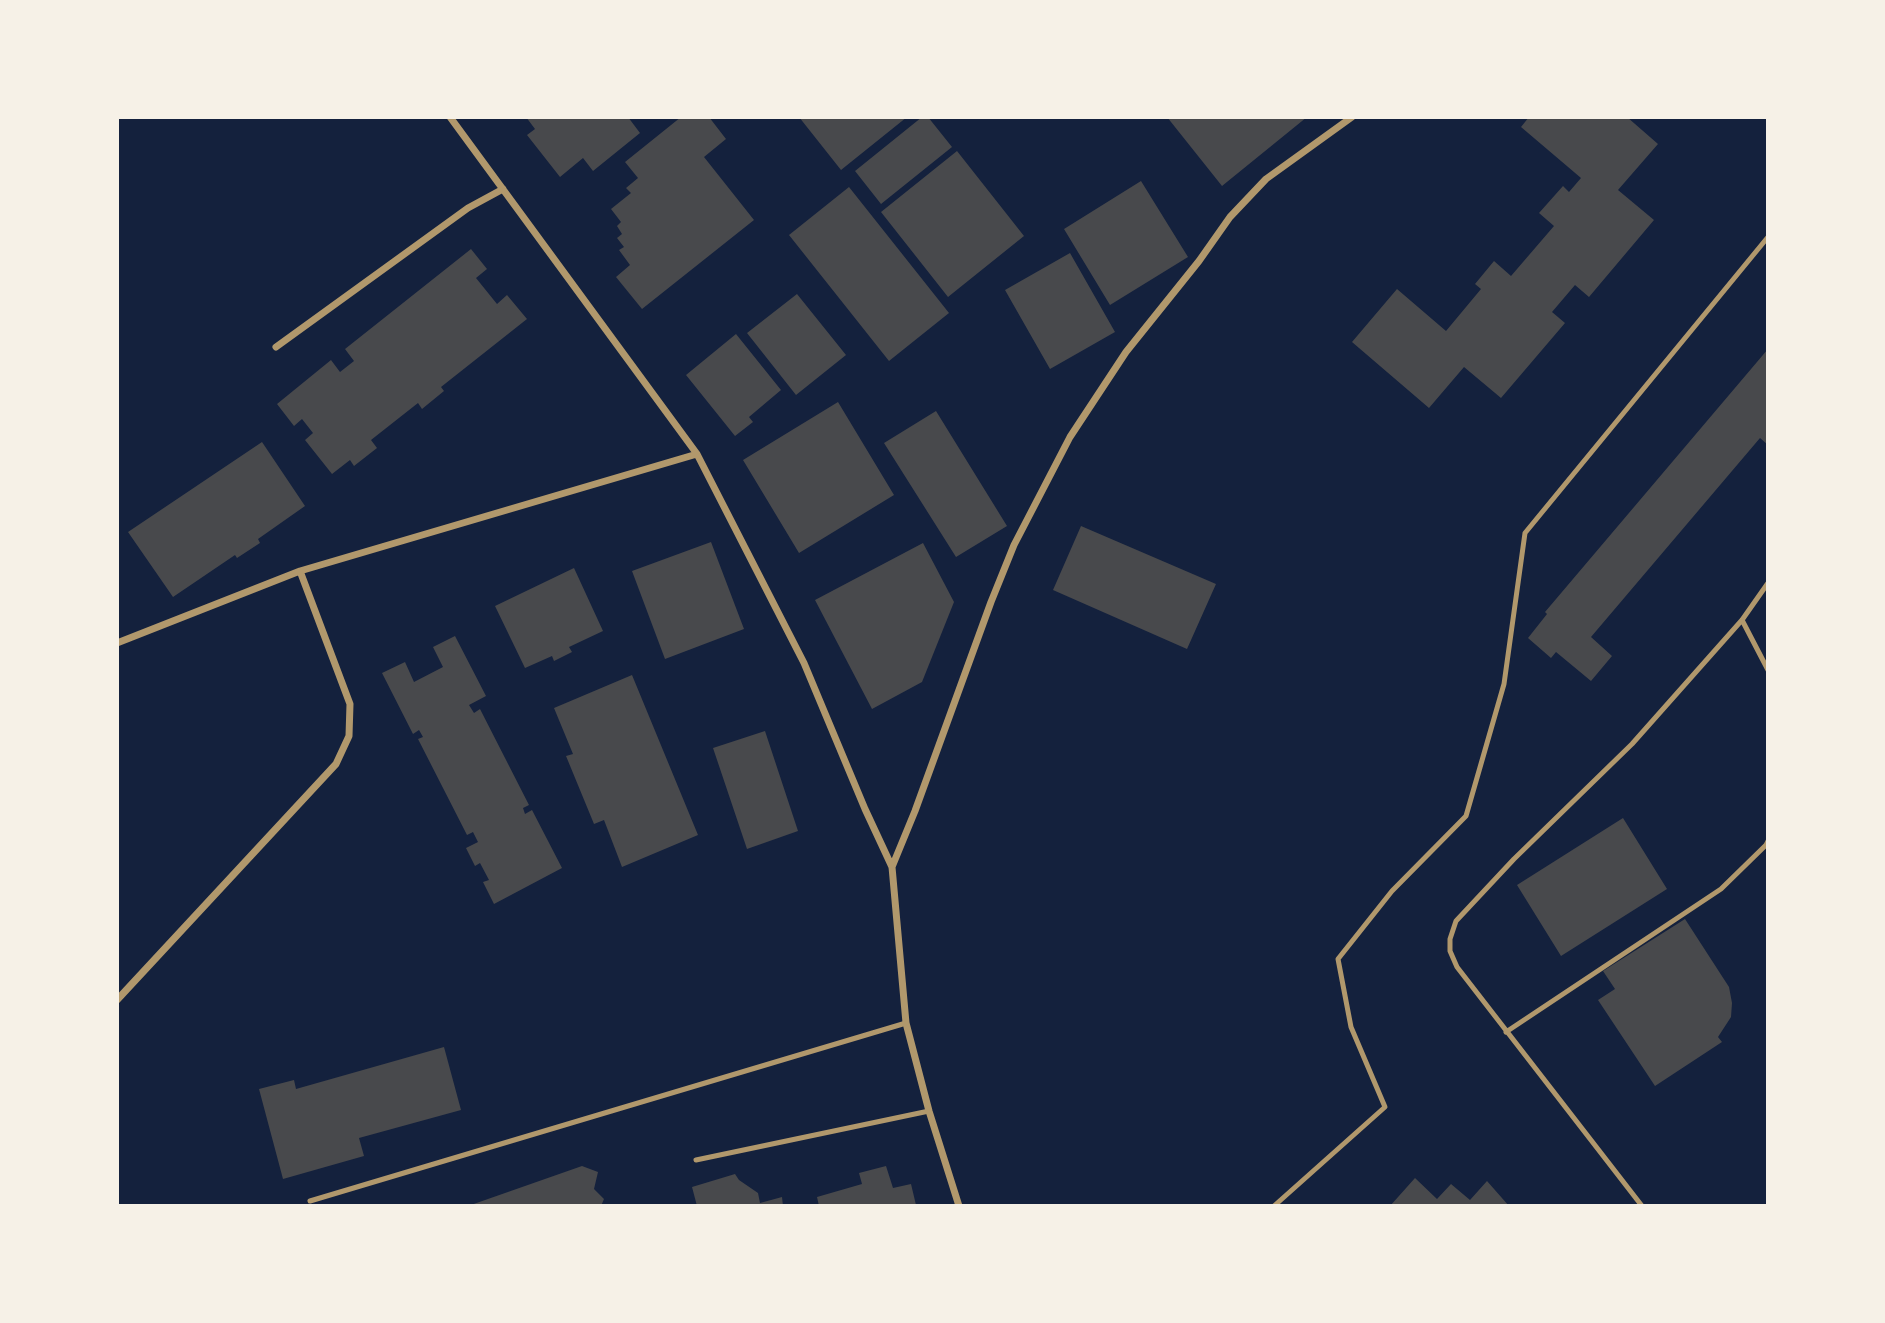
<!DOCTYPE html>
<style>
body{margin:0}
#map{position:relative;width:1885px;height:1323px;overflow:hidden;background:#14213d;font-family:Figtree,sans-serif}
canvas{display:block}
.frame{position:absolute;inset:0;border:119px solid #f6f1e7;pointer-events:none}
</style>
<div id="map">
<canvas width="1885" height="1323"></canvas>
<div class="frame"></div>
</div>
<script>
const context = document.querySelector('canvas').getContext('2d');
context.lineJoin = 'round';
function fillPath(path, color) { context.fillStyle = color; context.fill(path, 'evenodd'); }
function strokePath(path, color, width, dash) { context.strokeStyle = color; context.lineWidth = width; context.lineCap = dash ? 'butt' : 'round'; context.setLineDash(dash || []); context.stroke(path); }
fillPath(new Path2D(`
 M526 117H628L640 133 593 171 583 158 560 177 527 135 535 129Z
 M681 117H709L726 139 704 157 754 220 642 309 616 277 630 265 619 250 624 247 617 238 622 234 617 226 621 222 611 209 631 193 626 188 638 178 625 162Z
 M799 117H907L841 170Z
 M922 117H928L952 147 881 204 855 171Z
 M1167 117H1307L1222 186Z
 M1529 117H1627L1658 144 1618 190 1654 220 1589 297 1575 285 1552 312 1565 323 1501 398 1464 367 1429 408 1352 342 1397 289 1446 331 1481 289 1475 284 1494 261 1511 276 1554 226 1539 213 1563 186 1569 192 1581 178 1521 127Z
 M957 151 1024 236 948 297 881 212Z
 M1141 181 1188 257 1110 305 1064 229Z
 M849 187 949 313 889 361 789 235Z
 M471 249 487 269 476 278 497 304 507 295 527 319 441 387 444 391 422 409 418 403 371 440 377 448 354 466 350 460 332 474 305 440 313 433 302 419 294 426 277 404 331 360 340 372 354 361 345 349Z
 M1070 253 1115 332 1050 369 1005 290Z
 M797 294 846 355 796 395 747 333Z
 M736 334 781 390 749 417 753 422 735 436 686 375Z
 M1768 349V445L1760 438 1591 637 1612 656 1591 681 1556 652 1551 658 1528 638 1547 614 1545 612Z
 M838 402 894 495 799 553 743 460Z
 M936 411 1007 526 956 557 884 443Z
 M262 442 305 506 258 539 260 543 237 558 235 555 173 597 128 532Z
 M1081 526 1216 584 1187 649 1053 590Z
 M711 542 744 629 665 659 632 571Z
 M923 543 954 602 922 682 872 709 815 600Z
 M574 568 603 631 569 647 572 652 554 661 552 656 525 668 495 606Z
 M455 636 486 696 469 705 474 713 480 709 529 805 523 808 525 814 532 810 562 868 494 904 483 882 489 880 480 863 475 866 466 848 478 842 473 832 467 835 418 739 423 737 419 730 413 734 382 673 405 662 414 682 443 667 433 647Z
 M632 675 698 835 622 867 604 820 594 824 566 756 573 754 554 708Z
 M765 731 798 831 747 849 713 748Z
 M1623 818 1667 889 1561 956 1517 885Z
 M1685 919 1729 987 1732 1003 1731 1017 1718 1037 1722 1042 1655 1086 1598 1000 1615 989 1603 971Z
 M444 1047 461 1110 359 1138 364 1156 283 1179 259 1089 294 1080 296 1089Z
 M582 1166 598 1172 594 1189 604 1199 601 1206H468Z
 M886 1166 893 1188 911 1184 916 1205 819 1206 817 1197 862 1184 859 1173Z
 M735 1174 739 1180 758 1193 760 1203 782 1197 783 1206H697L692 1187Z
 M1415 1178 1437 1199 1451 1184 1470 1200 1487 1181 1509 1206H1390Z`), '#48494c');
strokePath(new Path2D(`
 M1742 620 1768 670
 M1506 1032 1721 889 1766 845 1768 841
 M696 1160 929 1111
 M310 1201 906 1023
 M1274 1206 1385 1107 1351 1027 1338 959 1392 891 1466 816 1504 684 1525 533 1768 237
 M1642 1206 1457 967 1450 951V939L1456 921 1514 859 1632 744 1742 620 1768 583`), '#b1986c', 5);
strokePath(new Path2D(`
 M450 117 697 454 804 663 865 809 892 867 906 1023 929 1111 959 1206
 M276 347 468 208 503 189
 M117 643 300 571 697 454
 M892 867 915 811 991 602 1014 545 1070 437 1126 352 1199 261 1230 217 1266 179 1352 117
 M117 1000 336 764 349 736 350 704 300 571`), '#b1986c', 7);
</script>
